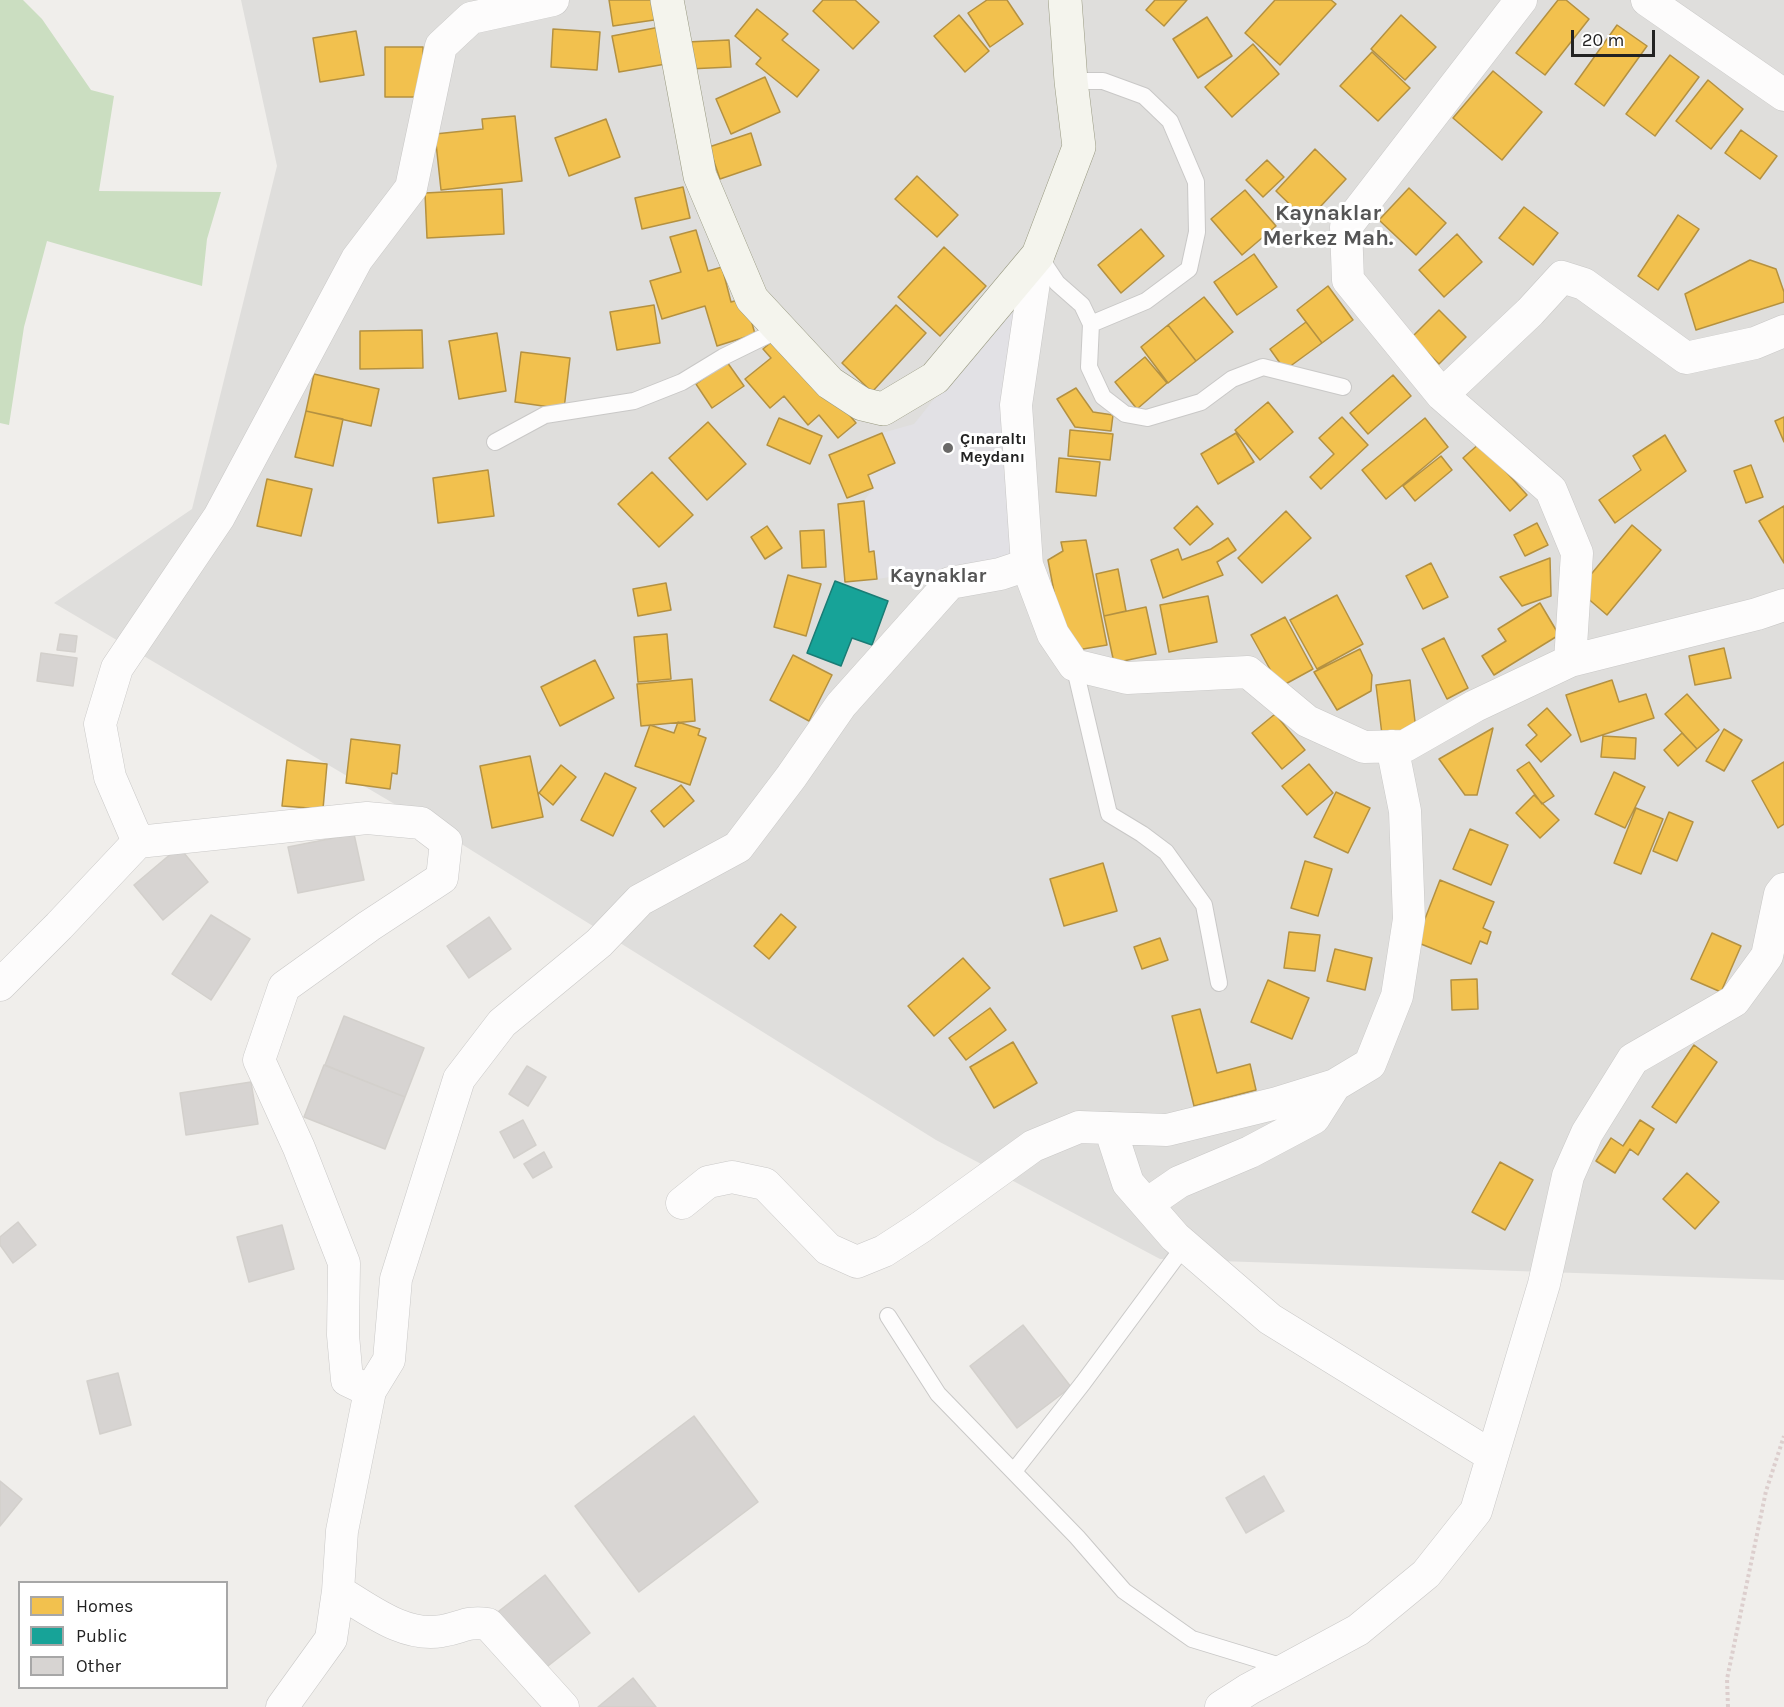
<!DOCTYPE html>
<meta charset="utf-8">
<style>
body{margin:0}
#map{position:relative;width:1784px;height:1707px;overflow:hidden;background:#f0eeeb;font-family:Karla,sans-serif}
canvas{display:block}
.legend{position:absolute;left:18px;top:1581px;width:210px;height:108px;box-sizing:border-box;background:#fff;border:2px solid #a7a7a7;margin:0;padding:8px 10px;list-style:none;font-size:18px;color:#222}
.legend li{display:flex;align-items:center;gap:12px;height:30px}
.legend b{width:30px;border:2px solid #a7a7a7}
.scale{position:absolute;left:1571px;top:30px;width:84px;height:27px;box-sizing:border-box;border:3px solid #222;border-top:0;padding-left:8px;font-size:18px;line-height:21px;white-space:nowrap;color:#222;-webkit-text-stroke:4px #fff;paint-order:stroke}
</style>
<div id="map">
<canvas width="1784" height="1707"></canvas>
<ul class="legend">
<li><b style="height:16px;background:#f2c14e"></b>Homes</li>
<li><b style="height:16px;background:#17a398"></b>Public</li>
<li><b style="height:16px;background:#d7d4d2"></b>Other</li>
</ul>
<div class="scale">20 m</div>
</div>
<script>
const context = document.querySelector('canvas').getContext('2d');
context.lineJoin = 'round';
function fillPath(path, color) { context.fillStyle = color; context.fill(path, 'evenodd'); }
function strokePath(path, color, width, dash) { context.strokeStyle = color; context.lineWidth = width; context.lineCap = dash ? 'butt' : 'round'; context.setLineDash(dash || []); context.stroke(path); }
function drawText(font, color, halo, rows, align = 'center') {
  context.font = font + ' Karla,sans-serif'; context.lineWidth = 6; context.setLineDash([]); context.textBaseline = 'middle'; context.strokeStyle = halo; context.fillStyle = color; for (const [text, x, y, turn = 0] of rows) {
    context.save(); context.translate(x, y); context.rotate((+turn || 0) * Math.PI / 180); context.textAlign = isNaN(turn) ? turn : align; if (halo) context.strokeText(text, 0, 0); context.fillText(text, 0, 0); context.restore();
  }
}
fillPath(new Path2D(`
 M241 0H1784V1280L1160 1259 936 1140 447 835 54 603 192 509 277 166Z`), '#dfdedc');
fillPath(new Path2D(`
 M0 0H23L42 19 91 90 114 96 99 191 221 192 207 239 202 286 47 241 24 327 9 425 0 423Z`), '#cbdec1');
fillPath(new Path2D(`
 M1021 290 1016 558 877 579 869 552 864 501 873 488 868 475 895 463 882 433 914 424Z`), '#e2e1e5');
const homes = new Path2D(`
 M609 0H658L661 19 613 26Z
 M823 0H855L879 22 853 49 813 11Z
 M987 0H1007L1023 24 990 47 968 13Z
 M1155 0H1187L1164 26 1146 10Z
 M1275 0H1331L1336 4 1280 65 1245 33Z
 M1558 0H1566L1589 19 1545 75 1516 53Z
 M757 9 788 34 782 40 819 70 797 97 756 64 761 58 735 36Z
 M959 15 989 51 965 72 934 36Z
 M1401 15 1436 47 1405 80 1371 49Z
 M1207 17 1232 56 1198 78 1173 39Z
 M1617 25 1647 46 1604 106 1575 84Z
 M660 27 666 64 619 72 612 36Z
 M553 29 600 32 597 70 551 67Z
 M356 31 364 75 320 82 313 38Z
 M729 40 731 67 688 69 687 42Z
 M1253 44 1279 74 1232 117 1205 87Z
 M385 47H423V97H385Z
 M1372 52 1410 88 1378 121 1340 86Z
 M1670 55 1699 77 1655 136 1626 114Z
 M1493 71 1542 112 1502 160 1453 118Z
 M765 77 780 112 731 134 716 99Z
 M1708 80 1743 109 1711 149 1676 121Z
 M515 116 522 181 441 190 435 134 483 129 482 119Z
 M606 119 620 157 569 176 555 138Z
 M1741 130 1777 156 1760 179 1725 153Z
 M751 133 761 165 720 179 709 147Z
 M1315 149 1346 179 1307 221 1276 191Z
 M1267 160 1284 177 1263 197 1246 180Z
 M917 176 958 215 937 237 895 199Z
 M683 187 690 218 642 229 635 198Z
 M1409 188 1446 223 1416 255 1379 220Z
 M502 189 504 234 427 238 425 193Z
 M1245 190 1276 226 1242 255 1211 219Z
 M1524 207 1558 233 1533 265 1499 238Z
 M1678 215 1699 229 1658 290 1638 276Z
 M1141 229 1164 256 1121 293 1098 265Z
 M696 230 708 271 722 267 731 302 745 298 755 334 717 346 705 306 662 319 650 281 681 272 670 237Z
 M1457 234 1482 262 1444 297 1419 270Z
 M944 247 986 286 940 336 898 297Z
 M1254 254 1277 287 1237 315 1214 282Z
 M1750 260 1776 269 1784 292V302L1696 330 1685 294Z
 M1328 286 1353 320 1322 343 1297 310Z
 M1204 297 1233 332 1196 361 1168 325Z
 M654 305 660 343 617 350 610 312Z
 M896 305 926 333 872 392 842 363Z
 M1439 310 1466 337 1439 364 1412 337Z
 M1306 322 1322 343 1285 370 1270 349Z
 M1168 325 1196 361 1168 383 1141 347Z
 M422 330 423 368 360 369V331Z
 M497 333 506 391 459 399 449 341Z
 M782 333 856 423 838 438 819 415 808 425 784 396 770 408 745 379 771 358 763 349Z
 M521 352 570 358 564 409 515 402Z
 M1145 357 1167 383 1137 409 1115 382Z
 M727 362 744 386 712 408 696 384Z
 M314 374 379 389 371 426 306 411Z
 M1393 375 1411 396 1368 434 1350 413Z
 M1076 388 1093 412 1113 415 1111 431 1075 427 1057 399Z
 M1268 402 1293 432 1260 460 1235 430Z
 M306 411 343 419 333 466 295 457Z
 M1342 417 1368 445 1321 489 1310 477 1334 454 1319 438Z
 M1784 417V442L1775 421Z
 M779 418 822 436 810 464 767 445Z
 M1425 418 1448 447 1386 499 1362 470Z
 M708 422 746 464 707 500 669 458Z
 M1070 430 1113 434 1110 460 1068 456Z
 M882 433 895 463 868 475 873 488 847 498 829 455Z
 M1236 433 1254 462 1218 484 1201 454Z
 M1665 435 1686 471 1615 523 1599 500 1641 470 1633 456Z
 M1480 443 1527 495 1510 511 1463 458Z
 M1441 456 1452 470 1415 501 1403 486Z
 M1059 458 1100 462 1096 496 1056 492Z
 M1751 465 1763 497 1746 503 1734 471Z
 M488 470 494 516 438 523 433 478Z
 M652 472 693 515 659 547 618 504Z
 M267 479 312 489 301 536 257 526Z
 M864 501 869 552 874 551 877 579 845 582 838 504Z
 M1197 506 1213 524 1190 545 1174 528Z
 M1784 506V563L1759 521Z
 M1286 511 1311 538 1262 583 1238 558Z
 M1537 523 1548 545 1525 556 1514 535Z
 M1632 525 1661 550 1607 615 1578 590Z
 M767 526 782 548 765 559 751 537Z
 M824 530 826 567 802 568 800 531Z
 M1228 538 1236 550 1217 562 1223 575 1163 598 1151 560 1178 549 1182 560 1211 549Z
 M1086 540 1107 645 1077 650 1062 634 1048 560 1063 551 1061 542Z
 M1550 558 1551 596 1522 606 1500 577Z
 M1431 563 1448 597 1423 609 1406 576Z
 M1118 569 1126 611 1104 616 1096 574Z
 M788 575 821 584 806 636 774 627Z
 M666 583 671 610 638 616 633 589Z
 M1337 595 1363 644 1317 669 1290 620Z
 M1208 596 1217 642 1169 652 1160 605Z
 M1540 603 1559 635 1494 675 1482 656 1506 641 1498 629Z
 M1146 607 1156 654 1114 663 1104 616Z
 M1285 617 1313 669 1280 687 1251 635Z
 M667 634 671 679 638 682 634 637Z
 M1444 638 1468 688 1447 699 1422 649Z
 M1724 648 1731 678 1695 685 1689 656Z
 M1360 649 1372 675 1371 691 1337 710 1314 672Z
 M793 655 832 675 809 721 770 700Z
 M595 660 614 698 560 726 541 687Z
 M692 679 695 721 641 726 637 684Z
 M1410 680 1417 738 1383 743 1376 685Z
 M1612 680 1619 702 1646 694 1654 718 1581 742 1566 695Z
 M1687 694 1719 730 1697 749 1665 714Z
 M1547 708 1571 735 1541 762 1526 745 1537 735 1528 725Z
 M1275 714 1305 750 1282 769 1252 733Z
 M678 722 700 729 698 735 706 738 690 785 635 766 650 725 674 733Z
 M1493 728 1477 795H1465L1439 759Z
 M1724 729 1742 740 1724 771 1706 761Z
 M1682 733 1697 749 1678 766 1664 750Z
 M1603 736 1636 738 1635 759 1601 757Z
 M351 739 400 745 397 774 392 773 390 789 346 783Z
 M530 756 543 817 492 828 480 766Z
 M287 760 327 764 323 809 282 806Z
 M1529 762 1554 796 1542 804 1517 770Z
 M1784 762V824L1778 828 1752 781Z
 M1309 764 1333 793 1307 815 1282 786Z
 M561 765 576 777 553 805 539 793Z
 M1614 772 1645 787 1625 828 1595 814Z
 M605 773 636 788 613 836 581 820Z
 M681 785 694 801 664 827 651 811Z
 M1336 792 1370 808 1348 853 1314 837Z
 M1534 795 1559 820 1540 838 1516 813Z
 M1636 808 1663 819 1641 874 1614 863Z
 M1669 812 1693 822 1677 861 1653 851Z
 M1470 829 1508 845 1491 885 1453 869Z
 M1305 861 1332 869 1318 916 1291 908Z
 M1103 863 1117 911 1064 926 1050 879Z
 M1440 880 1494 902 1483 928 1491 932 1487 944 1480 941 1471 964 1416 942Z
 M781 914 796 927 769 959 754 946Z
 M1289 932 1320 935 1315 971 1284 968Z
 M1712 933 1741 946 1721 992 1691 979Z
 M1160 938 1168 960 1142 969 1134 947Z
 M1335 949 1372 958 1365 990 1327 981Z
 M963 958 990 988 934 1036 908 1006Z
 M1477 979 1478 1009 1452 1010 1451 980Z
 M1268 980 1309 998 1292 1039 1251 1022Z
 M990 1008 1006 1030 966 1060 949 1038Z
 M1200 1009 1217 1073 1250 1064 1256 1090 1194 1106 1172 1016Z
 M1013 1042 1037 1083 994 1108 970 1067Z
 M1694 1045 1717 1062 1676 1123 1652 1107Z
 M1640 1120 1654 1129 1638 1155 1630 1149 1615 1173 1596 1161 1611 1138 1623 1146Z
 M1500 1162 1533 1180 1505 1230 1472 1212Z
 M1687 1173 1719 1202 1695 1229 1663 1199Z`);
fillPath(homes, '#f2c14e');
strokePath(homes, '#b49141', 1.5);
const public = new Path2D(`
 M835 581 888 601 872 645 852 638 841 666 807 653Z`);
fillPath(public, '#17a398');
strokePath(public, '#1a7c75', 1.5);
const building = new Path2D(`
 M60 634 77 636 75 652 57 650Z
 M41 653 77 658 73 686 37 681Z
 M354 834 364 880 298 893 288 847Z
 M179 847 208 882 163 920 134 885Z
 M211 915 250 939 211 1000 172 974Z
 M489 917 511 949 469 978 447 946Z
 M344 1016 424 1048 405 1097 325 1065Z
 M324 1065 405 1097 385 1149 304 1117Z
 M527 1066 546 1077 528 1106 509 1094Z
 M251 1082 258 1124 186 1135 180 1093Z
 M523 1120 536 1145 514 1158 500 1132Z
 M544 1152 552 1167 533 1178 524 1164Z
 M18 1222 36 1245 13 1263 0 1245V1237Z
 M282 1225 294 1269 249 1282 237 1237Z
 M1023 1325 1071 1387 1017 1428 970 1366Z
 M118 1373 131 1425 100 1434 87 1381Z
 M694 1416 758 1502 639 1592 575 1506Z
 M1264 1476 1284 1511 1246 1533 1226 1498Z
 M0 1481 22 1499 0 1526Z
 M545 1575 590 1633 539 1673 494 1615Z
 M633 1678 656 1707H598Z`);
fillPath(building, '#d7d4d2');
strokePath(building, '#d3d0cc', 1.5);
const lane = new Path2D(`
 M1071 81H1103L1144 96 1170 121 1196 182 1197 232 1189 269 1146 301 1091 324
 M1039 256 1057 283 1082 305 1091 324 1089 367 1103 397 1125 414 1147 418 1201 402 1232 379 1263 367 1343 387
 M495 442 545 415 634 401 682 382 723 357 780 329
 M1074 665 1109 814 1142 834 1166 852 1204 905 1219 983
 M888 1316 938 1394 1077 1537 1124 1591 1192 1639 1287 1668
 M1014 1471 1083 1383 1185 1245`);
const street = new Path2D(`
 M1521 0 1346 227 1348 280 1442 395 1551 490 1577 553 1570 661
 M1647 0 1784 95
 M1442 395 1530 312 1562 277 1584 284 1686 358 1755 343 1784 331
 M1027 565 1053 634 1074 665 1127 678 1248 672 1307 721 1364 747 1405 746 1475 706 1570 661 1757 614 1784 605
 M138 842 110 777 100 724 117 668 219 517 357 259 411 188 441 46 471 18 553 0
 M0 985 59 926 138 842 367 818 421 823 446 842 442 878 369 926 284 987 259 1060 299 1148 344 1263 343 1335 347 1380 370 1391
 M1110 1128 1128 1183 1175 1237 1270 1319 1492 1456
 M682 1203 708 1182 732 1177 765 1184 828 1249 857 1262 884 1251 921 1227 1033 1146 1079 1127 1167 1130 1277 1103 1335 1085 1370 1064 1397 996 1409 919 1405 811 1392 746
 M1147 1204 1179 1182 1250 1152 1314 1118 1335 1085
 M338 1591C369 1609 404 1638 442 1631 462 1628 465 1621 488 1624L563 1707
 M282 1707 331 1639 338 1591 342 1531 370 1391 389 1360 396 1279 459 1079 502 1023 599 943 640 900 738 847 791 777 841 705 950 583 1000 574 1027 565 1016 405 1038 255
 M1221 1707 1249 1689 1358 1630 1426 1574 1476 1511 1544 1284 1568 1176 1587 1133 1633 1059 1734 1001 1767 956 1780 894 1784 889`);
const secondary = new Path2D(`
 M667 0 700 176 752 299 830 383 862 404 883 409 935 378 1038 255 1079 147 1071 81 1065 0`);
strokePath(lane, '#c9c8c7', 18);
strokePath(street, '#c9c8c7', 33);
strokePath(secondary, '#999a82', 34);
strokePath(new Path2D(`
 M1728 1707 1727 1679 1766 1491 1784 1436`), '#dccecd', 4, [3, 3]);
strokePath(lane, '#fdfcfc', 16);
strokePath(street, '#fdfcfc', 32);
strokePath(secondary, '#f4f4ed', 33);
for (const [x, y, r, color] of [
 [948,448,6,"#6a6968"]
]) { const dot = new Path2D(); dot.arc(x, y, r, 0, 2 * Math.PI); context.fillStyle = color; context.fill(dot); strokePath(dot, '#fff', 2); }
drawText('bold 16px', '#222', '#fff', [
 ["Çınaraltı",960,439],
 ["Meydanı",960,457]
], 'left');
drawText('bold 20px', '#555', '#fff', [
 ["Kaynaklar",938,576]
]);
drawText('bold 22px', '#555', '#fff', [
 ["Kaynaklar",1328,214],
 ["Merkez Mah.",1328,239]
]);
</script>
